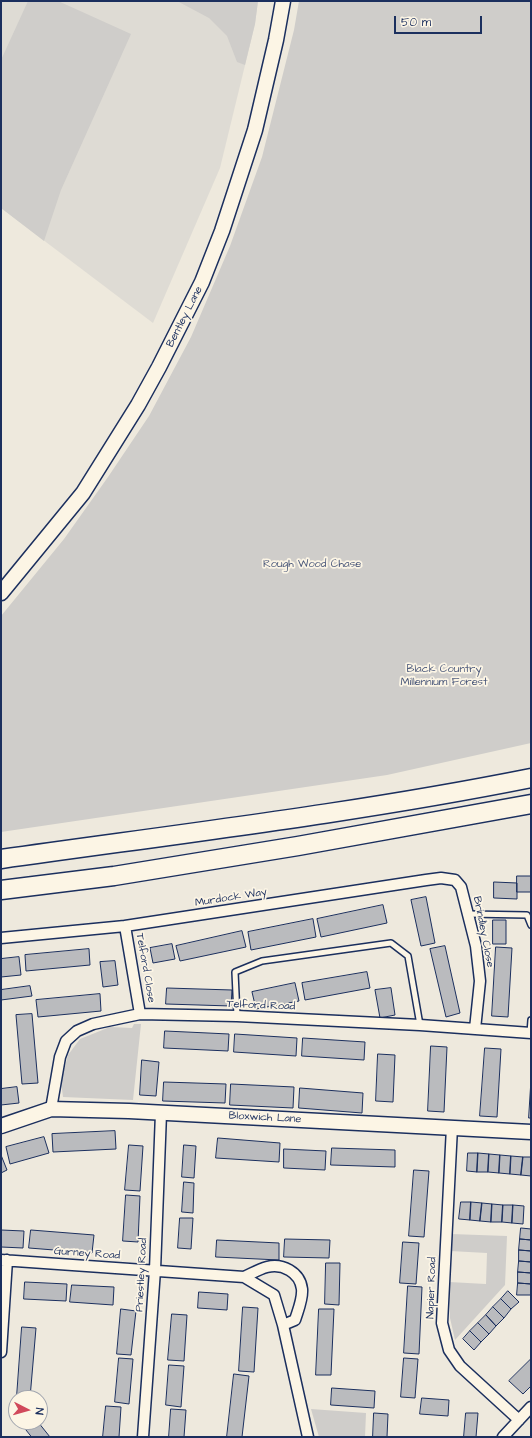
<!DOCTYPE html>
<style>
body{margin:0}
#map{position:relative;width:532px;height:1438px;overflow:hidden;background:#eee9dd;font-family:"Architects Daughter",sans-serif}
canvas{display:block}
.frame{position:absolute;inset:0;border:2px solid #1b2f5e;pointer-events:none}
.north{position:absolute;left:8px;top:1390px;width:40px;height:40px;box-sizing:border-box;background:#fcf5e5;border:1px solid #a2a6af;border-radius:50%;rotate:96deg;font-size:11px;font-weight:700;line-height:16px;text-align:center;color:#1b2f5e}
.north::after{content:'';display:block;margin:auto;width:14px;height:18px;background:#d1495b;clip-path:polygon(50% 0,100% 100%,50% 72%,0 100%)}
.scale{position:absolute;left:394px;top:16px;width:88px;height:18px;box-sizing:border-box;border:2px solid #1b2f5e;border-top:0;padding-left:5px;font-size:12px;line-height:14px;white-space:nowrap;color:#1b2f5e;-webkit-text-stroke:3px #fcf5e5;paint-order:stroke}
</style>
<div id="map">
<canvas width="532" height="1438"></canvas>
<div class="frame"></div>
<div class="north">N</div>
<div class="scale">50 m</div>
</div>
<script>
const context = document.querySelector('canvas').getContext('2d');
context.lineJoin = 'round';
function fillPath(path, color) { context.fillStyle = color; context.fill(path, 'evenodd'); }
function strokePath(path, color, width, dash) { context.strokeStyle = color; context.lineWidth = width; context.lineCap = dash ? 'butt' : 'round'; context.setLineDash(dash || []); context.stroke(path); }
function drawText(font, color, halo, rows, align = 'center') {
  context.font = font + ' "Architects Daughter",sans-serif'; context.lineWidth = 3.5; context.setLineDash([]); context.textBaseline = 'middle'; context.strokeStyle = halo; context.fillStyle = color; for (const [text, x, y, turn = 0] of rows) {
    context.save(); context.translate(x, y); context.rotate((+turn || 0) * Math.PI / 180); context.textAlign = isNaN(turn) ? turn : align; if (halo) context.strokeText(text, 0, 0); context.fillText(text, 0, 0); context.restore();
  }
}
fillPath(new Path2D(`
 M1 1H258L255 24 220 168 153 323 1 208Z`), '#dedbd4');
fillPath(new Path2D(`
 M28 1H58L131 34 61 190 44 241 1 208V60Z
 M177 1H258L255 24 245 65 237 62 227 36 209 18Z
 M299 1H531V743L387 775 1 832V616L64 539 108 477 149 416 191 337 230 246 262 157 294 30Z
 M134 1024H141L133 1100 63 1097 61 1082 68 1055 80 1039 110 1027 132 1028Z
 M451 1234 507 1236 505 1285 455 1340 450 1318 449 1282 486 1284 487 1253 450 1251Z
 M311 1409 366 1413 365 1437H319Z`), '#cfcdca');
const building = new Path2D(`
 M517 876H531V892H517Z
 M494 882 517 883V899L494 898Z
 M426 897 435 943 421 946 411 900Z
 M383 905 387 923 321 937 317 919Z
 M313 919 316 937 251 950 248 932Z
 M493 920H506V944H493Z
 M242 931 246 947 180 961 176 946Z
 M172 944 175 959 153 963 150 948Z
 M445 946 460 1013 446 1017 430 949Z
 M496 947 512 948 508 1017 492 1016Z
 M89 949 90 965 26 971 25 955Z
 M19 957 21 975 1 977V959Z
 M115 961 118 985 103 987 100 962Z
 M367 972 370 988 305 1000 302 983Z
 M295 983 299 1001 256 1009 252 992Z
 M30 986 32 996 1 1000V990Z
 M167 988 232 990 231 1006 166 1004Z
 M391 988 395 1015 380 1018 375 990Z
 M100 994 101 1011 38 1017 36 1000Z
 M32 1014 38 1083 22 1084 16 1015Z
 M165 1031 229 1034 228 1051 164 1048Z
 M235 1034 297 1038 296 1056 234 1052Z
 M303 1038 365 1042 364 1060 302 1056Z
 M431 1046 447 1047 444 1112 428 1111Z
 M485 1048 501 1049 497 1117 480 1116Z
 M378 1054 395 1055 393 1102 376 1101Z
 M142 1060 159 1062 156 1096 140 1095Z
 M531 1080V1118H529Z
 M164 1082 226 1084 225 1103 163 1101Z
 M231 1084 294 1087 293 1108 230 1105Z
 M17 1087 19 1103 1 1105V1089Z
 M300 1088 363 1093 362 1113 299 1108Z
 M115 1131 116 1149 53 1152 52 1134Z
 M44 1137 49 1153 10 1164 6 1147Z
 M218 1138 280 1143 279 1162 216 1158Z
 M129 1145 143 1146 140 1191 125 1190Z
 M184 1145 196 1146 194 1178 182 1177Z
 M332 1148 395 1150V1167L331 1165Z
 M284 1149 326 1151 325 1170 284 1168Z
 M468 1153H478L477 1172 467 1171Z
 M478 1153 489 1154 488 1172H477Z
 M489 1154 500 1155 499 1173 488 1172Z
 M1 1155 7 1170 1 1173Z
 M500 1155 511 1156 510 1174 499 1173Z
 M511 1156 523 1157 521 1175 510 1174Z
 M523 1157H531V1176L521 1175Z
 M414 1170 429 1171 424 1237 409 1236Z
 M184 1182 194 1183 193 1213 182 1212Z
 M126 1195 140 1196 138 1242 123 1241Z
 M461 1202H471L470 1220 459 1219Z
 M471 1202 482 1203 480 1221 470 1220Z
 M482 1203 492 1204 491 1222 480 1221Z
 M492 1204 503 1205 502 1222H491Z
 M503 1205H513L512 1223 502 1222Z
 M513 1205 524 1206 523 1224 512 1223Z
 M180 1218H193L191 1249 178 1248Z
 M521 1228 531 1229V1240L520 1239Z
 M1 1230 24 1231 23 1248 1 1247Z
 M31 1230 94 1235 92 1253 29 1248Z
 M285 1239 330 1240 329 1258 284 1257Z
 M520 1239 531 1240V1251L519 1250Z
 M217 1240 279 1243V1260L216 1257Z
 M403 1242 419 1243 416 1284 400 1283Z
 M519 1250 531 1251V1262L519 1261Z
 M519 1261 531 1262V1273L518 1272Z
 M326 1263H340L339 1305 325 1304Z
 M518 1272 531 1273V1284L518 1283Z
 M25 1282 67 1284 66 1301 24 1299Z
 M518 1283 531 1284V1295H517Z
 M72 1285 114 1287 113 1305 70 1302Z
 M408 1286 422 1287 419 1354 404 1353Z
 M508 1291 519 1302 511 1309 501 1299Z
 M199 1292 228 1294 227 1310 198 1308Z
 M501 1299 511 1309 504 1318 493 1307Z
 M243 1307 258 1308 254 1372 239 1371Z
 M493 1307 504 1318 496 1326 486 1315Z
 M121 1309 136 1311 131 1355 117 1354Z
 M319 1309H334L331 1375H316Z
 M172 1314 187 1315 184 1361 168 1360Z
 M486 1315 496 1326 489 1334 478 1323Z
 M478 1323 489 1334 481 1342 470 1331Z
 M22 1327 36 1328 30 1398 17 1396Z
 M470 1331 481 1342 474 1350 463 1339Z
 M119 1358 133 1359 129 1404 115 1402Z
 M404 1358 418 1359 415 1398 401 1397Z
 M531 1359V1386L523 1394 509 1381Z
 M169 1365 184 1366 181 1407 166 1405Z
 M234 1374 249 1376 242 1437H227Z
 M332 1388 375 1391 374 1408 331 1405Z
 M422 1398 449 1400 448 1416 420 1414Z
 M106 1406 121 1407 119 1437H103Z
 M171 1409 186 1410 184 1437H169Z
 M374 1413 388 1414 387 1437H373Z
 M466 1413H478L476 1437H464Z
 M20 1422H38L50 1437H32Z`);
fillPath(building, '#babbbe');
strokePath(building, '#1b2f5e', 1);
const lane = new Path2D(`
 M468 914 527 915 531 925
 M237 1016 235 972 262 961 391 943 408 956 420 1025
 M530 1033 531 1020`);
const street = new Path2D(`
 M125 926 140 1014
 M1 938 125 926 426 880 441 878 455 880 461 887 476 946 480 981 475 1029
 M51 1109 60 1057 66 1041 77 1031 93 1024 140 1014 237 1016 420 1025 531 1033
 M452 1127 442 1323 449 1350 460 1366 519 1420
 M1 1260 244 1277 274 1295 283 1325 308 1437
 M244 1277C251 1274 259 1269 267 1267 282 1263 300 1272 302 1289 303 1299 298 1310 295 1320L283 1325
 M1 1352 7 1260
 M143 1437 155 1270 161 1113
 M503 1437 531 1407`);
const secondary = new Path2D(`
 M1 593 83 493 138 405 159 367 202 282 222 231 255 130 276 40 283 1
 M1 1126 51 1109 129 1111 531 1132`);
const highway = new Path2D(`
 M1 859C178 834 356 813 531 778
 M1 890 114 876 298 846 531 804`);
strokePath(lane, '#1b2f5e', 8);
strokePath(street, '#1b2f5e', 13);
strokePath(secondary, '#1b2f5e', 17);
strokePath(highway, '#1b2f5e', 21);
strokePath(lane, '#fcf5e5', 5);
strokePath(street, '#fcf5e5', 10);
strokePath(secondary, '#fcf5e5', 14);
strokePath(highway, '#fcf5e5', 18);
drawText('11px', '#1b2f5e', '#fcf5e5', [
 ["Bentley Lane",185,317,-63],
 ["Murdock Way",231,898,-9],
 ["Brindley Close",483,932,79],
 ["Telford Close",145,968,80],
 ["Telford Road",261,1006,2],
 ["Bloxwich Lane",265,1118,3],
 ["Gurney Road",87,1254,4],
 ["Priestley Road",142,1275,-87],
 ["Napier Road",432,1288,-88]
]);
drawText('11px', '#485679', '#fcf5e5', [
 ["Rough Wood Chase",312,565],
 ["Black Country",444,670],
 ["Millennium Forest",444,683]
]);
</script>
